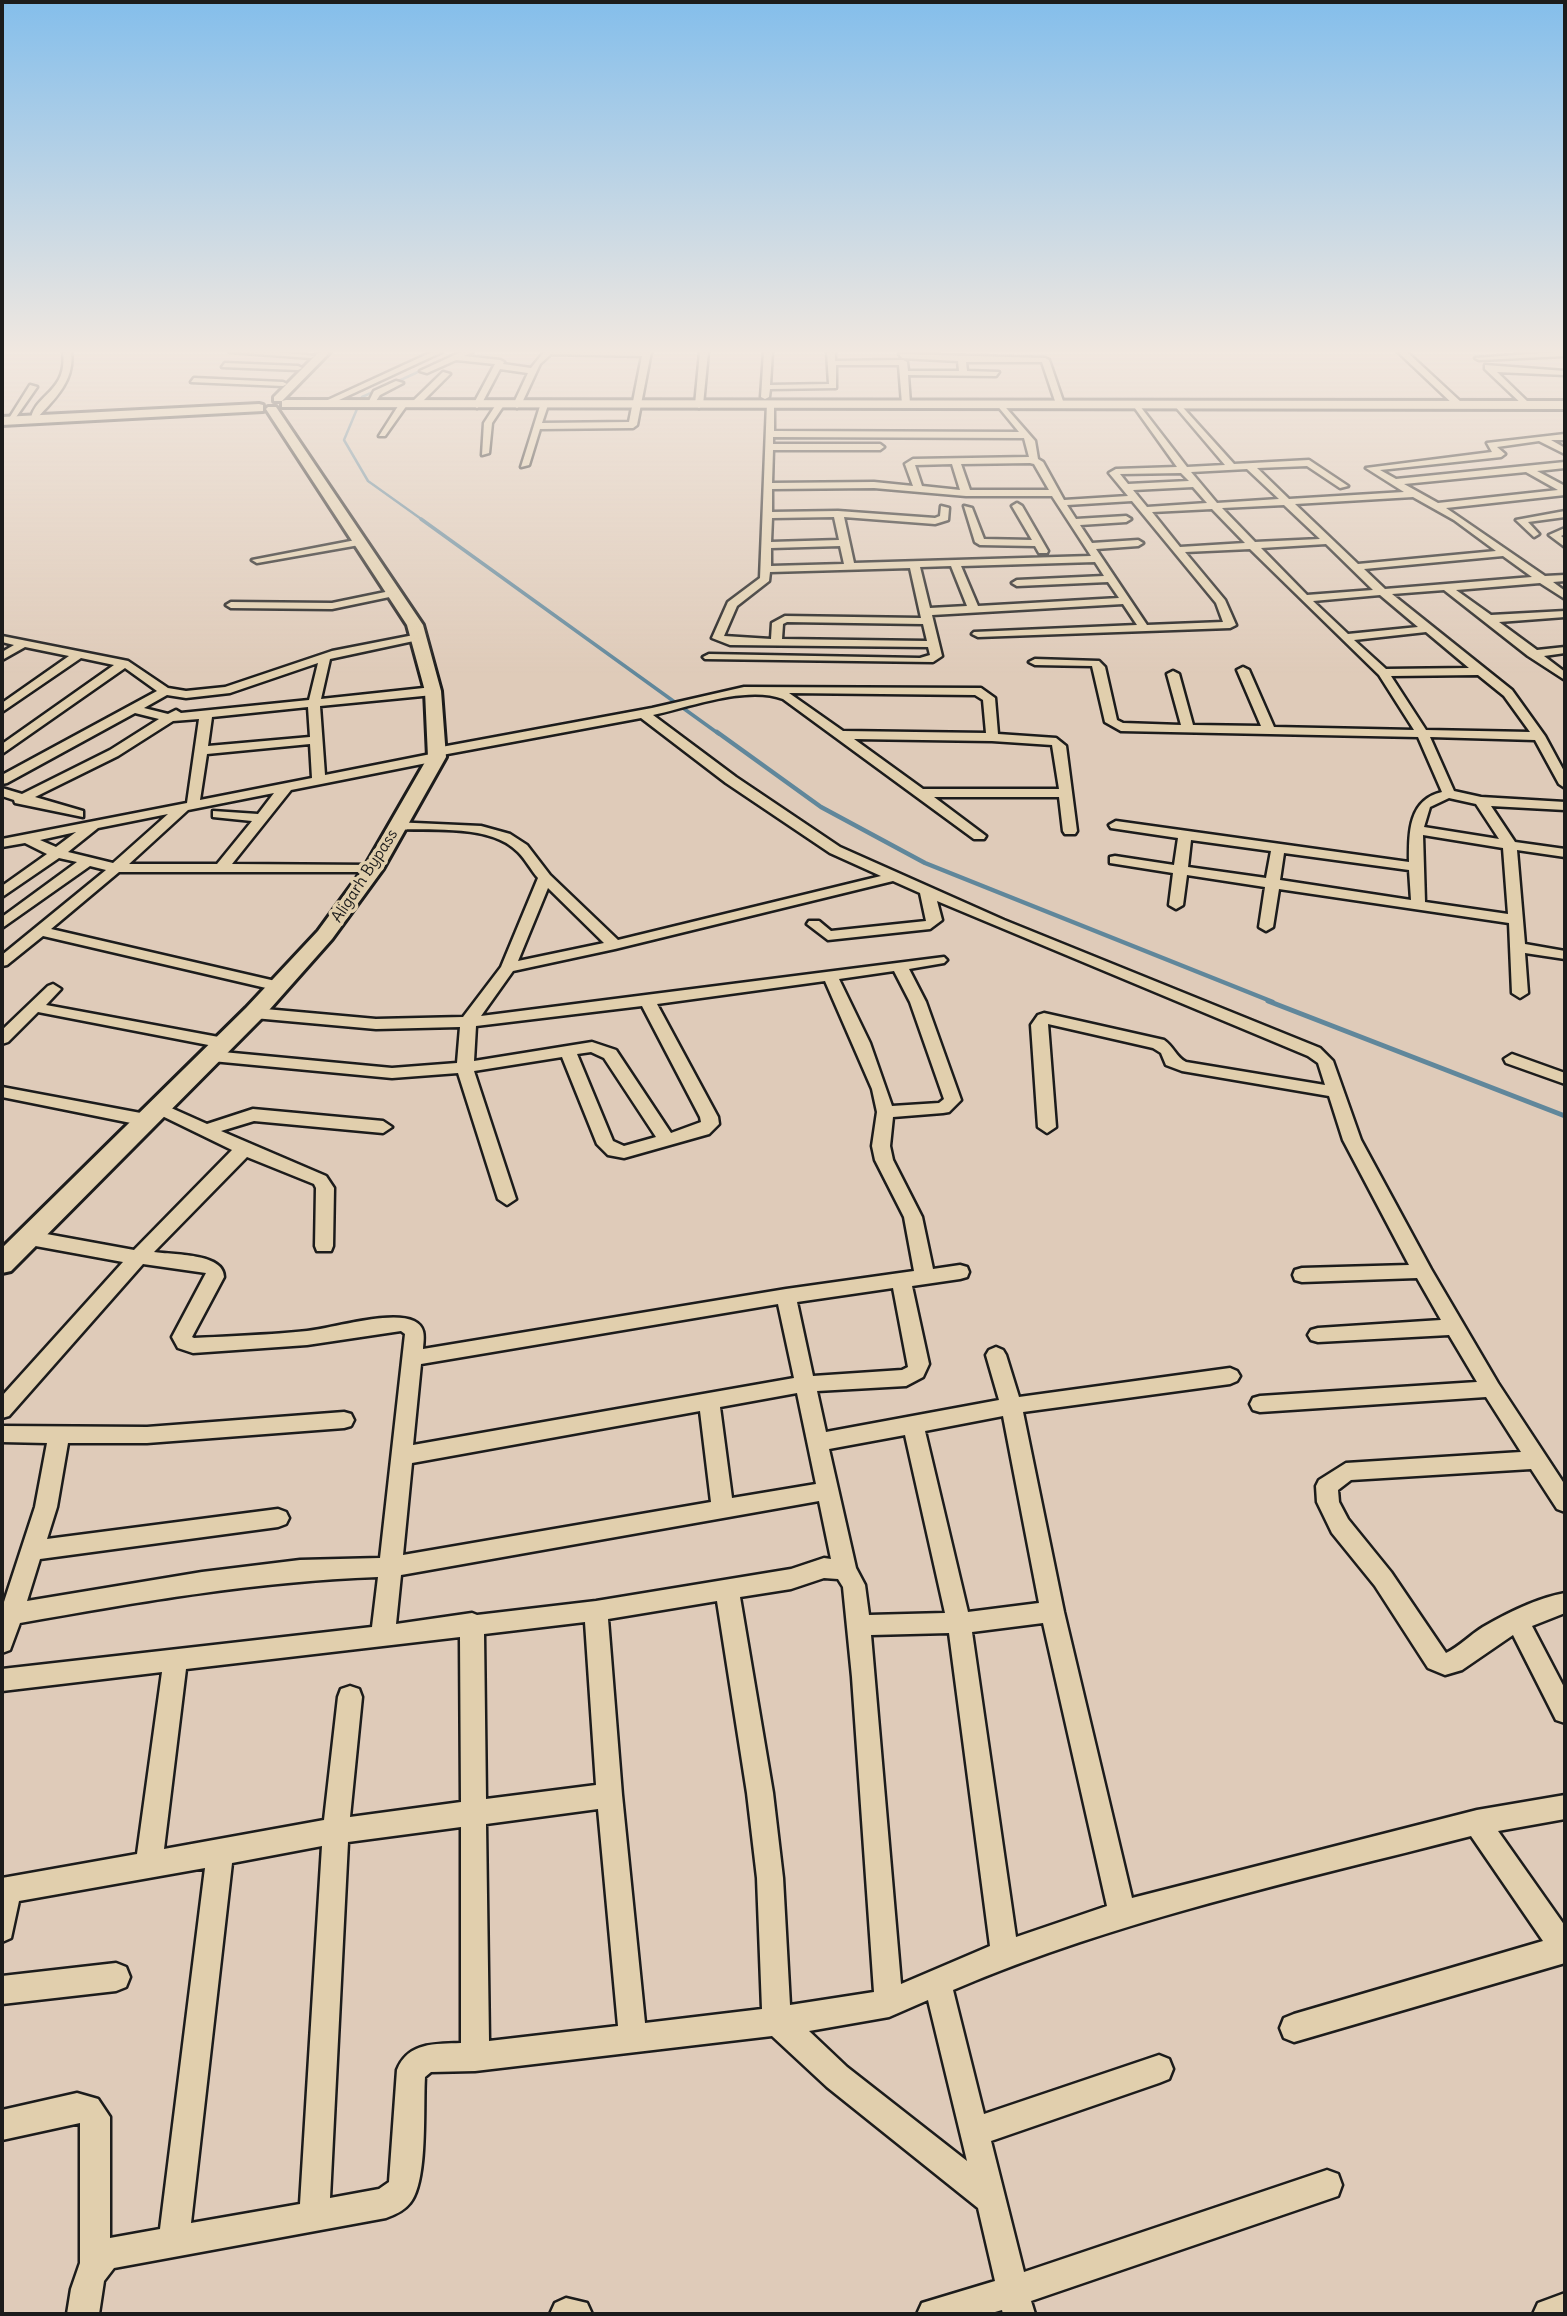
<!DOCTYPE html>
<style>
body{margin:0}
#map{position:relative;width:1567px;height:2316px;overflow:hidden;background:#dfcbb9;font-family:Delius,sans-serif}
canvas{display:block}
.frame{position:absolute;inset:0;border:4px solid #1c1c1c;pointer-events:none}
</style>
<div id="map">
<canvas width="1567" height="2316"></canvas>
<div class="frame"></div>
</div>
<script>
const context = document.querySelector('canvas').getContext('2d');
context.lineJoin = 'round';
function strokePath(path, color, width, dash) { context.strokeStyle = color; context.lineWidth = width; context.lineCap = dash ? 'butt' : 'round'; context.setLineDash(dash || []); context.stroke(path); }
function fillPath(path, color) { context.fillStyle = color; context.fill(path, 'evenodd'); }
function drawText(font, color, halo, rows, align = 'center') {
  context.font = font + ' Delius,sans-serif'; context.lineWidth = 7; context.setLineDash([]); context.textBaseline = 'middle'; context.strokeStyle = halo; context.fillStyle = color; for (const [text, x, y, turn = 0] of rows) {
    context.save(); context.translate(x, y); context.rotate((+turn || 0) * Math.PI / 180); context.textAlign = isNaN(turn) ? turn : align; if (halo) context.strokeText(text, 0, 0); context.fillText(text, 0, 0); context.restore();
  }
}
strokePath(new Path2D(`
 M392 384 461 352
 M380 389 362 397 344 440 368 481 424 521`), '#60879b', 2.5);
strokePath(new Path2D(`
 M421 519 719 734`), '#60879b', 3.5);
strokePath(new Path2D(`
 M717 732 821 807 925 863 1273 1002`), '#60879b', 4.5);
strokePath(new Path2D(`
 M1268 1001 1565 1116`), '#60879b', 5);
const street = new Path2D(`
 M63 352H71C75 380 55 399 37 418H31C36 394 68 391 63 352Z
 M230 352H279L315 356 311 358Z
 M432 352H442L324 407 317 405Z
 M461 352H472L464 356 500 360 504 362 503 364 531 368 544 352H651L637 425 633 428 540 429 529 465 521 467 541 403 548 405 542 423 629 422 642 356 551 354 540 364 521 405 517 408 513 405 528 373 500 369 481 405 477 408 473 405 495 364 456 360 427 373 420 371Z
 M700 352H708L703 405 699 408 695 405Z
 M764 352H772L770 385 829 384 827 352H835V361L903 360 907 362 908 371H959L958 361 902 358 899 354 1045 358 1049 360 1064 404 1060 407 1056 404 1042 362H966L967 371 999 372 996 376 908 375 910 404 906 407 902 404 899 365H836V388L770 389 769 397 765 399 761 397Z
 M1398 352H1407L1461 402V406H1455Z
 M1556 352H1565V356L1479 360 1475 358Z
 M225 363 298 366 302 368 298 370 222 367Z
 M1485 365 1565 371V375L1497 372 1528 402 1525 407 1485 369Z
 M443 372 450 374 417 407H411V403Z
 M194 378 283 382 287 384 283 386 191 382Z
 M396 381 403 383 380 395 372 407H366L374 391Z
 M30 385 37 387 14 420H8Z
 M1000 401 1035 441 1038 459 1043 462 1064 500 1128 496 1109 473 1116 469 1177 467 1132 404 1136 401 1187 467 1225 465 1174 405 1177 401 1234 464 1309 460 1348 486 1340 488 1307 466 1257 468 1289 499 1404 492 1366 468 1492 452 1487 443 1565 434V440H1551L1565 448V454L1539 441 1497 447 1505 454 1501 457 1380 470 1396 479 1565 462V468L1537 471 1565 486V495L1446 508 1545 576 1565 575V581L1553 582 1565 591V599L1540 583 1456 590 1491 615 1565 611V617L1499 622 1537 650 1565 647V653L1544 656 1565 672V680L1528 656 1444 590 1392 594 1512 690 1545 736 1565 773V788L1559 784 1535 740 1430 737 1454 791 1481 797 1565 802V810L1491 806 1515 842 1565 849V857L1517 850 1525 944 1565 951V959L1525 953 1528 993 1520 998 1512 993 1509 923 1279 889 1273 927 1266 931 1259 927 1265 887 1187 875 1183 905 1176 909 1169 905 1173 873 1110 863V857L1115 856 1174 865 1178 838 1111 828 1109 825 1116 821 1409 862C1409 833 1408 800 1442 792L1418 737 1121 731 1105 722 1092 666 1035 665 1029 662 1035 659 1099 661 1105 667 1117 720 1123 723 1181 725 1167 674 1173 671 1179 674 1193 725 1261 726 1237 670 1243 667 1249 670 1274 727 1414 730 1379 675 1250 549 1185 552 1225 600 1236 625 1230 628 978 637 972 634 974 632 1137 625 1123 604 932 615 942 656 933 662 705 659 703 657 709 654 920 658 930 655 928 647 730 645 712 638 728 602 760 578 767 403 774 405V431L1019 432 996 404ZM773 437 1024 438 1029 457 913 459 905 464 913 486 874 482 772 483 773 450H880L884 447 880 444H773ZM1030 463 1034 464 1049 490H970L961 464ZM952 464 960 490 922 486 915 465ZM1247 469 1279 499 1217 503 1191 472ZM1526 472 1558 490 1438 503 1404 484ZM1181 473 1189 481 1128 484 1120 474ZM1193 487 1207 503 1147 507 1133 490ZM874 488 966 496H1052L1091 556 854 563 844 517 935 524 948 520 949 508 941 506 940 516 935 518 838 511 772 512V489ZM1413 497 1454 520 1496 551 1358 564 1295 504ZM1132 501 1216 603 1223 622 1147 625 1096 549 1138 546 1143 543 1138 540 1092 543 1080 525 1126 522 1131 519 1126 516 1076 519 1067 505ZM1284 505 1320 539 1255 542 1222 508ZM1212 509 1245 543 1180 547 1152 512ZM834 517 839 540 771 542 772 518ZM1326 544 1373 590 1307 595 1261 548ZM840 546 844 564 771 566V548ZM1503 556 1532 577 1385 589 1364 569ZM1095 562 1104 576 1017 580 1012 583 1017 586 1108 582 1119 598 978 606 961 566ZM951 566 967 606 930 608 920 567ZM910 568 921 618 785 616 772 623 771 639 724 636 737 606 769 581 770 572ZM1380 595 1418 627 1348 634 1313 601ZM787 622 923 624 927 641 782 639 783 624ZM1426 632 1469 668 1386 669 1354 640ZM1478 675 1504 696 1530 732 1426 730 1391 676ZM1449 798 1476 804 1499 839 1424 827 1430 807ZM1423 835 1503 848 1508 914 1425 902ZM1191 840 1271 851 1266 878 1188 867ZM1284 853 1409 870 1411 900 1280 880Z
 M400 403 407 405 385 436H379Z
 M497 403 504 405 492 423 489 453 482 455 484 423Z
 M1017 503 1022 506 1048 551 1047 553H1039L1035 546 980 545 975 542 964 506 972 508 984 539 1032 540 1012 506Z
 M1565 511V517L1528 522 1539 534 1534 537 1516 520Z
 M1565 528V534L1561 536 1565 539V547L1549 535Z
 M361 539 366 542 365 544 257 563 252 560Z
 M395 590 399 591V595L332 609 231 608 226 605 231 602 332 603Z
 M419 634 425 637 423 639 330 659 321 699 433 687 439 691 433 695 320 706 325 775 431 754 432 749 436 748 652 708 744 687 981 688 995 698 998 734 1056 738 1066 746 1077 831 1075 834H1065L1063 831 1059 797H934L986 836 984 839H974L783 699C747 685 690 707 653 715L736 777 840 847 1004 920 1320 1048 1333 1061 1361 1140 1431 1269 1498 1383 1565 1485V1512L1557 1509 1531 1469 1351 1480 1338 1490 1339 1502 1348 1519 1391 1572 1446 1653C1459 1647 1470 1635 1483 1627 1507 1613 1537 1598 1565 1593V1613L1532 1626 1565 1689V1723L1556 1720 1513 1635 1462 1670 1445 1675 1428 1668 1375 1586 1332 1533 1317 1502 1316 1486 1319 1480 1346 1463 1521 1452 1486 1397 1260 1412 1253 1410 1250 1404 1253 1398 1260 1396 1477 1382 1449 1335 1318 1342 1311 1340 1308 1335 1311 1330 1318 1328 1441 1320 1417 1278 1302 1282 1295 1280 1293 1275 1295 1270 1302 1268 1409 1265 1343 1140 1329 1096 1182 1071 1166 1065 1161 1053 1153 1048 1048 1024 1056 1127 1047 1133 1038 1127 1031 1025 1038 1015 1044 1013 1164 1040C1174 1047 1176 1057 1186 1062L1325 1085 1318 1063 1308 1056 937 901 942 920 930 929 828 940 807 924 809 921H819L831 931 926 921 920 893 893 881 615 949 513 971 481 1016 944 957 947 960 944 963 909 969 926 1002 961 1100 949 1112 943 1113 893 1117 890 1146 893 1160 922 1217 933 1269 960 1265 967 1267 969 1272 967 1277 960 1279 912 1286 929 1364 923 1377 906 1386 817 1391 826 1432 999 1400 986 1355 989 1350 996 1347 1003 1350 1006 1355 1019 1397 1230 1368 1237 1371 1240 1376 1237 1381 1230 1384 1023 1412 1064 1612 1132 1898 1477 1810 1565 1795V1819L1498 1831 1565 1926V1963L1294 2042 1284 2038 1280 2028 1284 2018 1294 2014 1543 1941 1471 1836C1297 1881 1119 1919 953 1990L984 2114 1159 2055 1169 2059 1173 2069 1169 2079 1159 2083 991 2141 1024 2272 1327 2170 1338 2174 1342 2185 1338 2196 1031 2301 1035 2314H1003L1002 2310 988 2314H917L922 2303 995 2281 978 2208 827 2087 772 2036 475 2071 431 2072 425 2077C423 2107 428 2182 410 2203 404 2211 394 2215 386 2218L114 2268 104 2281 99 2314H67L71 2289 80 2263V2123L2 2140V2110L77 2093 98 2099 110 2117V2238L160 2229 205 1868 19 1901 11 1938 2 1942V1878L137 1854 162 1672 2 1691V1669L372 1627 378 1577C257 1581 139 1602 20 1623L10 1650 2 1653V1608L35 1507 47 1443 2 1442V1426L147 1427 344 1412 351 1414 354 1420 351 1426 344 1428 147 1443H68L57 1507 47 1539 278 1509 286 1512 289 1518 286 1524 278 1527 40 1559 27 1601 202 1572 300 1560 380 1558 405 1334 401 1331 307 1345 193 1353 178 1348 172 1337 206 1273 143 1264 9 1416 2 1418V1396L123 1262 30 1245 23 1243 21 1238 23 1233 30 1231 134 1250 232 1150 154 1112 152 1108 154 1104 160 1103 207 1124 253 1109 383 1121 392 1127 383 1133 254 1121 221 1131 326 1176 334 1188 333 1246 331 1251H317L315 1246 316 1188 314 1184 247 1157 154 1252C173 1255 224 1253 224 1277L192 1337 194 1338C232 1336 270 1335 307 1331 334 1328 391 1310 414 1321 426 1327 424 1337 423 1349L786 1289 914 1271 904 1217 875 1160 872 1146 877 1112 872 1089 825 981 657 1004 718 1117 719 1124 709 1134 624 1158 608 1155 597 1144 562 1057 474 1071 516 1199 507 1205 498 1199 458 1073 392 1078 212 1061 204 1056 212 1051 392 1068 457 1063 460 1027 376 1029 254 1018 246 1013 254 1008 376 1019 463 1017 501 967 538 878C531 870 526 860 518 852 491 824 434 831 398 829L391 825 393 822 481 826 510 834 527 845 550 875 618 940 881 876 830 853 726 783 641 718 442 755 441 760 437 761 291 790 232 864 373 865 380 869 378 872H119L51 929 284 983 287 986 284 989 279 991 43 936 7 965 2 966V955L106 870 90 866 2 928V917L77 862 59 858 2 897V886L47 854 25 843 2 847V839L187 803 199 719 173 721 118 756 35 797 83 811V817L15 803 14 800 2 796V788L22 794 110 750 159 719 135 713 7 783 2 784V775L157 691 125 668 2 754V744L114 665 81 658 2 712V703L69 656 25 647 2 660V652L14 645 2 642V636L128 661 168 688 186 691 225 687 332 651ZM318 663 309 700 181 713 176 710 168 714 144 708 167 695 186 698 230 693ZM789 693 975 695 983 700 986 733 843 731ZM308 707 310 737 208 746 212 717ZM854 739 992 741 1052 745 1059 789H923ZM310 744 312 778 200 800 207 754ZM274 793 258 814 213 811V817L252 821 217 864H129L188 810ZM168 814 113 863 68 852 98 828ZM76 832 56 847 40 840ZM548 888 604 943 518 961ZM894 971 910 1002 944 1099 939 1103 892 1106 870 1043 839 979ZM642 1006 700 1117 701 1122 671 1133 616 1050 592 1042 474 1061 476 1026ZM591 1052 604 1058 656 1137 624 1146 613 1141 577 1054ZM893 1288 908 1367 902 1370 813 1376 797 1302ZM778 1304 794 1378 413 1445 421 1364ZM797 1393 816 1484 732 1498 720 1407ZM700 1411 711 1502 403 1555 412 1463ZM1003 1416 1039 1603 968 1612 925 1431ZM905 1435 945 1613 869 1615 865 1585 856 1568 829 1449ZM819 1501 831 1559 824 1558 791 1569 596 1601 477 1615 472 1613 396 1624 401 1575ZM824 1578 838 1579 843 1587 852 1677 874 1992 790 2005 783 1878 773 1793 740 1597 791 1589ZM717 1601 747 1793 757 1878 762 2009 645 2023 622 1795 608 1619ZM585 1622 596 1785 486 1799 484 1634ZM1043 1623 1107 1906 1016 1937 972 1632ZM949 1633 990 1946 901 1984 871 1635ZM460 1637 461 1802 350 1817 362 1697 359 1689 350 1686 341 1689 338 1697 324 1820 164 1849 186 1669ZM598 1809 618 2026 489 2041 486 1824ZM461 1827V2043C435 2044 408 2042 397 2070L389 2182 379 2189 330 2198 348 1842ZM322 1846 300 2204 191 2223 232 1863ZM928 2000 967 2161 847 2067 809 2031 889 2017Z
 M53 984 61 989 46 1005 224 1038 232 1043 224 1048 38 1012 8 1042 2 1044V1030L48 986Z
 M1512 1054 1565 1073V1084L1506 1063 1504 1059Z
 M2 1087 146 1114 155 1120 146 1126 2 1097Z
 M116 1963 126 1967 130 1977 126 1987 116 1991 2 2004V1976Z
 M1565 2293V2314H1533L1538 2303Z
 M566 2298 587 2303 592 2314H550L555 2303Z`);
const secondary = new Path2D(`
 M319 352H330L282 401H274V397Z
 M268 407H276L423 625 441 691 446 757 383 869 332 939 262 1018 11 1271 2 1273V1248L246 1008 318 931 364 868 428 757 425 691 407 625 266 409Z`);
const primary = new Path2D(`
 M286 400 1565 401V409L282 407V401Z
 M259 404 263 405V411L2 425V417Z`);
strokePath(street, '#1c1c1c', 5);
strokePath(secondary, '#1c1c1c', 6);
strokePath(primary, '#1c1c1c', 6);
fillPath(street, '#e1cfad');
fillPath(secondary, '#e1cfad');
fillPath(primary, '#e1cfad');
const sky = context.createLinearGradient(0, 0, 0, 676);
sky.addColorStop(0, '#84beeb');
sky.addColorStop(0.52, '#f1e8e0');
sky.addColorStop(1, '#f1e8e000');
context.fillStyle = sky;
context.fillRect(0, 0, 1567, 676);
drawText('16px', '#1c1c1c', '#e1cfad', [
 ["Aligarh Bypass",365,876,-57]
]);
</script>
